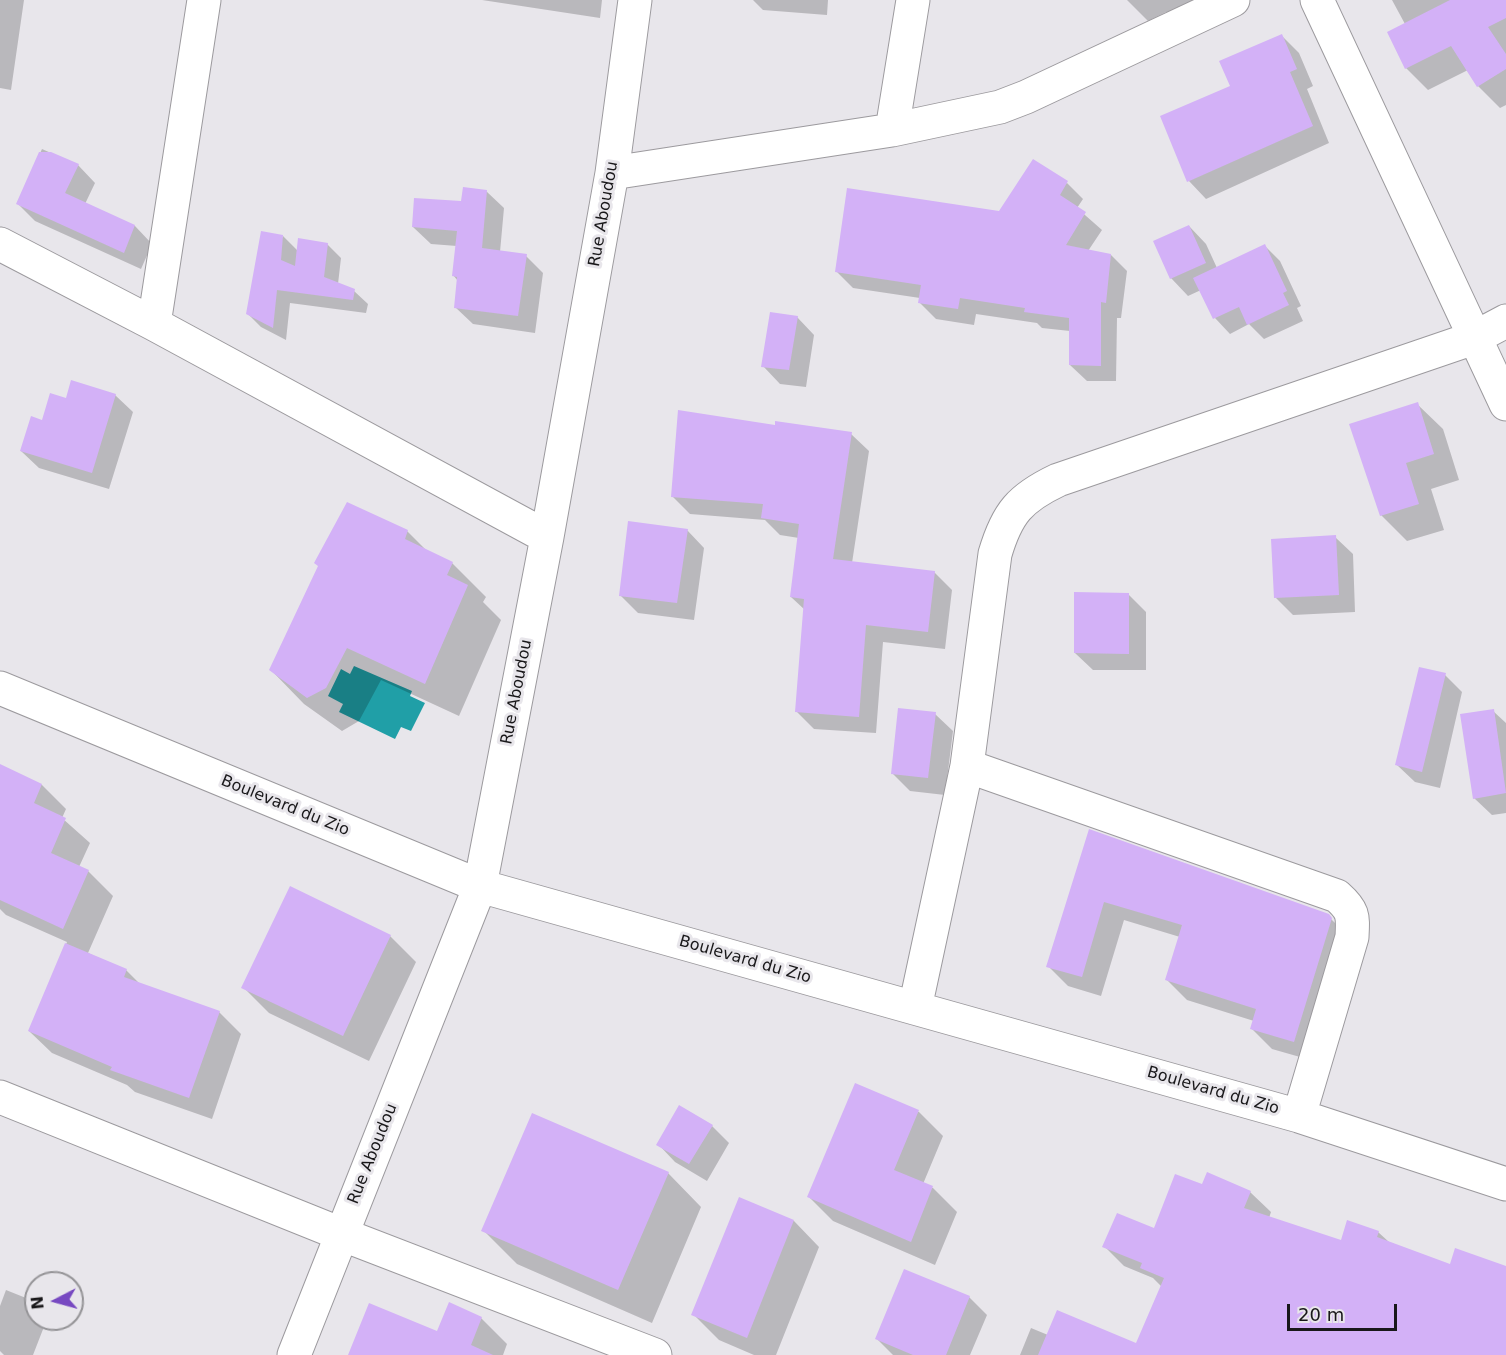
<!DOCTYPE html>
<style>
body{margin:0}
#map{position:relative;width:1506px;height:1355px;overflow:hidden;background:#e8e6eb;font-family:"DejaVu Sans",sans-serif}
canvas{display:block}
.north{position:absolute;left:24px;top:1271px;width:60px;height:60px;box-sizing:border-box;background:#e8e6eb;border:2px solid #959497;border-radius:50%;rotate:264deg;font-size:16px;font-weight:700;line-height:24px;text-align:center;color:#19181a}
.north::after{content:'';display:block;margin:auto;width:21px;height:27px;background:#7749c1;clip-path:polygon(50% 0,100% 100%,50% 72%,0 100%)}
.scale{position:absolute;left:1287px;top:1304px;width:110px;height:27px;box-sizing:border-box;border:3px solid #19181a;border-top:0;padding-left:8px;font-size:18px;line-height:21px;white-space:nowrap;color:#19181a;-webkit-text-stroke:4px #e8e6eb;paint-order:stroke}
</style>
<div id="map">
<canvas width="1506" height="1355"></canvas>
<div class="north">N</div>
<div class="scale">20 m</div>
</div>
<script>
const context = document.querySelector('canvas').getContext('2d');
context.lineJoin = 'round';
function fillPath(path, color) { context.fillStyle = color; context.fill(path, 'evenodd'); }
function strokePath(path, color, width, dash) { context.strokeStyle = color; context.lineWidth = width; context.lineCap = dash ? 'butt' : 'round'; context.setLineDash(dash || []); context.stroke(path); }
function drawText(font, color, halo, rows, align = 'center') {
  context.font = font + ' "DejaVu Sans",sans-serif'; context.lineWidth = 6; context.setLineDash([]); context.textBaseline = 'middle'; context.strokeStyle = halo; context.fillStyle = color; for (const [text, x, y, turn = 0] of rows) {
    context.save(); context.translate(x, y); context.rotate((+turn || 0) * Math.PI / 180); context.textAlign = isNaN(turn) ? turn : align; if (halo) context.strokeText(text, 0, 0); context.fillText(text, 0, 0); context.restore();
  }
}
fillPath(new Path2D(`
 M354 666 412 691 410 696 425 703 411 731 401 727 395 739 339 712 343 704 328 696 341 669 350 674Z`), '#209fa7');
fillPath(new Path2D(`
 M0 0H24L11 90 0 88Z
 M482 0H602L600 18Z
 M753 0H828L827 15 763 10Z
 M1127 0H1219L1175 20 1166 12 1148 21Z
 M1392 0H1506V105L1500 108 1478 86 1468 70 1428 90 1406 68 1405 24Z
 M1282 36 1299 53 1313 86 1307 89 1329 143 1206 199 1189 181 1162 117 1232 87Z
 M42 149 78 165 95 183 85 204 135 226 152 244 141 269 35 221 17 203Z
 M1067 183 1083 199 1077 208 1102 230 1088 251 1111 255 1127 271 1121 318H1117L1116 381H1087L1070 365V331L1042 328 1037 323 976 314 974 325 936 319 920 303V298L853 288 837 272 999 212Z
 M486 191 504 208 500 252 526 256 543 273 535 333 473 324 455 307 458 281 453 275 457 246 431 244 413 227Z
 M1189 226 1206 244 1217 268 1265 246 1280 261 1301 306 1297 308 1303 321 1264 339 1249 324 1230 334 1215 318 1201 290 1188 296 1171 278Z
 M283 236 298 251 327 244 341 258 338 284 354 291 368 304 366 313 290 303 286 340 261 327 248 314Z
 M797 317 814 335 806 387 780 384 763 366Z
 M115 395 133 412 109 489 39 468 21 451 67 400Z
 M1417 404 1443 429 1459 480 1431 489 1444 530 1407 541 1381 515Z
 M776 427 851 434 869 451 852 563 934 572 952 590 945 649 883 642 876 733 814 729 797 712 805 610 791 597 799 538 780 535 765 520 690 514 672 496Z
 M687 530 704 548 694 620 638 613 620 595Z
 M407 531 427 551 452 563 486 597 483 602 501 620 459 716 381 680 359 721 342 731 304 704 271 670Z
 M1335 537 1353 554 1355 612 1293 615 1275 597Z
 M1128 594 1146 612V670H1093L1075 653Z
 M1445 675 1462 692 1440 788 1415 782 1397 765Z
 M1493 711 1506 723V813L1492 815 1474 798Z
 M935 714 953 731 945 795 910 791 892 773Z
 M0 766 42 785 66 809 62 818 90 843 79 867 88 871 113 896 88 953 126 970 141 985 219 1012 241 1034 212 1119 135 1092 127 1085 52 1053 29 1031 67 942 6 915 0 909Z
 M1090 831 1328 916 1351 939 1314 1061 1272 1049 1252 1029 1254 1021 1187 1000 1167 980 1180 937 1124 920 1101 996 1068 986 1048 966Z
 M390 936 416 962 369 1061 269 1013 243 987Z
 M856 1085 919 1112 943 1136 923 1184 933 1188 957 1212 935 1265 833 1221 809 1197Z
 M712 1126 729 1143 707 1181 675 1162 658 1144Z
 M668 1173 701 1207 652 1323 517 1264 483 1230Z
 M1203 1186 1250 1192 1271 1212 1269 1218 1342 1242 1378 1232 1389 1242 1451 1266 1506 1268V1355H1020L1031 1328 1048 1335 1137 1345 1162 1287 1153 1278 1124 1266 1104 1246 1155 1230Z
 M740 1199 794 1221 819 1247 776 1355H754L719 1340 693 1314Z
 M6 1290 31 1300 36 1305V1319H47L33 1355H4L0 1351V1306Z
 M969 1297 987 1315 970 1355H893L877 1339Z
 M481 1318 507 1344 503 1355H350L438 1333Z`), '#0003');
fillPath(new Path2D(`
 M1450 0H1506V18L1488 27 1506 54V69L1477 87 1451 46 1405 69 1387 32Z
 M1282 34 1297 69 1290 72 1313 126 1187 182 1160 116 1230 86 1219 61Z
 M39 152H51L79 164 65 193 135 225 124 253 16 204Z
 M1033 159 1068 181 1060 195 1086 212 1066 245 1111 254 1106 303 1101 302V366L1069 365V318L1024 312 1025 308 960 298 958 309 918 303 921 285 835 272 847 188 999 211Z
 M463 187 487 190 482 248 527 254 518 316 454 308 457 277 452 276 457 231 412 227 414 198 461 201Z
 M1189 225 1206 263 1170 279 1153 241Z
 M261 231 283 235 281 260 295 266 298 238 328 243 324 277 355 289 353 300 277 290 273 328 246 314Z
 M1265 244 1287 291 1283 293 1289 305 1247 325 1239 307 1213 319 1193 278Z
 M770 312 798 316 789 370 761 367Z
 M71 380 116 394 92 473 20 451 31 416 42 420 50 393 66 398Z
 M1418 402 1434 454 1406 463 1419 504 1380 516 1349 424Z
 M678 410 775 425V421L852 432 833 559 935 571 928 632 866 625 859 717 795 712 804 599 790 597 799 524 761 518 763 504 671 497Z
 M347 502 408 530 405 539 453 562 447 575 468 585 425 684 347 648 326 688 307 698 269 670 318 566 314 563Z
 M628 521 688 529 677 603 619 596Z
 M1336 535 1339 595 1274 598 1271 539Z
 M1074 592 1129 593V654L1074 653Z
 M1419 667 1446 673 1422 772 1395 765Z
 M898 708 936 712 928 778 891 774Z
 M1494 709 1506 793 1473 799 1460 714Z
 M0 764 42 784 34 803 66 818 51 853 89 870 63 929 0 900Z
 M1089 829 1329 914 1332 918 1294 1042 1250 1029 1256 1009 1165 980 1182 925 1104 902 1082 977 1046 967Z
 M290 886 391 935 343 1036 241 988Z
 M65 943 127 969 124 977 220 1011 189 1098 110 1070 112 1067 28 1031Z
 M855 1083 919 1110 894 1170 933 1186 911 1242 807 1197Z
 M679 1105 713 1125 689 1164 656 1145Z
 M532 1113 669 1172 618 1290 481 1231Z
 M1207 1172 1251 1191 1244 1208 1341 1240 1347 1220 1379 1231 1377 1237 1450 1264 1455 1248 1506 1266V1355H1038L1057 1310 1136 1343 1164 1278 1140 1268 1142 1263 1102 1247 1117 1213 1154 1228 1175 1174 1202 1184Z
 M739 1197 794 1220 747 1338 691 1315Z
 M904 1269 970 1296 946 1355H913L875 1339Z
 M449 1302 482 1317 471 1345 493 1355H348L369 1303 437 1331Z`), '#d3b1f7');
const minor = new Path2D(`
 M1317 0 1506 404
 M892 130 913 0
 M612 173 892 130 1000 107 1026 97 1233 0
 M0 244 154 324 547 537
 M154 324 204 0
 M0 688 480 886 1299 1116 1506 1184
 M967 766 1337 896C1354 911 1353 916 1352 937L1299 1116
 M915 1008 967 766 995 554C1007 513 1020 498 1058 480L1474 338 1506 321
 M0 1097 341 1234 655 1355
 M294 1355 480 886 547 537 612 173 635 0`);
strokePath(minor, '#9c9a9e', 35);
strokePath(minor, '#fff', 33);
drawText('16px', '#19181a', '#e8e6eb', [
 ["Rue Aboudou",604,214,-80],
 ["Rue Aboudou",517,692,-79],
 ["Boulevard du Zio",285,806,22],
 ["Boulevard du Zio",745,960,16],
 ["Boulevard du Zio",1213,1091,16],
 ["Rue Aboudou",373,1154,-68]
]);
</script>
